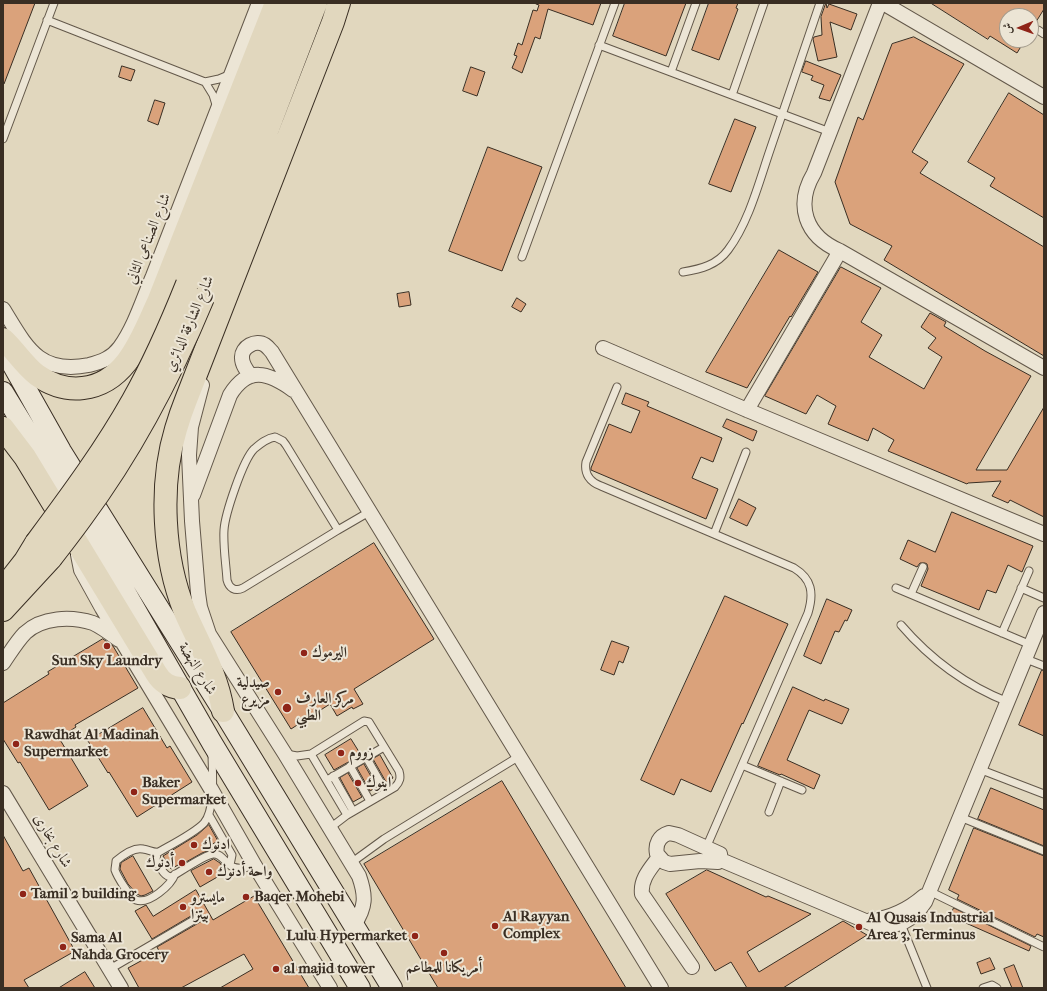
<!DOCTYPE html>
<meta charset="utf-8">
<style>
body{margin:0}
#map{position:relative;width:1047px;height:991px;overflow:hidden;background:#e1d7be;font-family:"IM FELL French Canon",Amiri,serif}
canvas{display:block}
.frame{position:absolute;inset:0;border:4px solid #392e23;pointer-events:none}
.north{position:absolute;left:999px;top:8px;width:40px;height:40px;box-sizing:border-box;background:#ece5d5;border:1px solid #a49c8e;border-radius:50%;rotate:268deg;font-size:11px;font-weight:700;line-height:16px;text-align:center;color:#392e23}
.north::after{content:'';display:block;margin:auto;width:14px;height:18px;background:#8f2418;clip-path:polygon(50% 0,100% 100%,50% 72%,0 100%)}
</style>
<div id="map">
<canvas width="1047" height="991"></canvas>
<div class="frame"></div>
<div class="north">ش</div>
</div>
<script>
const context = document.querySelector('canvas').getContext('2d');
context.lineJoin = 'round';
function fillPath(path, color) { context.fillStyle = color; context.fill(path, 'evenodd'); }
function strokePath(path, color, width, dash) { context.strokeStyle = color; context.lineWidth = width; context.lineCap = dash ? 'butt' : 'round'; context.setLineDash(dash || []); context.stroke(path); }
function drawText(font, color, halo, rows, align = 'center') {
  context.font = font + ' "IM FELL French Canon",Amiri,serif'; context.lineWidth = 4; context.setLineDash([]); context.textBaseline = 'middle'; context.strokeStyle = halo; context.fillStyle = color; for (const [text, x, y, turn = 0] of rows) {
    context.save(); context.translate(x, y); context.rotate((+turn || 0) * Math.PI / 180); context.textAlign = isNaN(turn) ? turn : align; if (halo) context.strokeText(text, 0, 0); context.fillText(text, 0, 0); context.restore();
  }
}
const building = new Path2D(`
 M3 3H35L4 84H3Z
 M536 3H601L593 25 548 9 540 39 535 37 522 73 512 68 517 56 514 55 518 43 522 45 533 10 537 11 539 5 536 4Z
 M625 3H686L666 56 613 36Z
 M709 3H738L736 8 738 9 719 60 692 50Z
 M826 3 827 8 829 4 857 14 851 30 830 22 837 57 818 61 813 39 814 37 822 35 821 17Z
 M931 3H1044V9L1031 30V16H1007V40H1025L1017 53 990 36 988 39Z
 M914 37 964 64 912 152 928 162 920 173 1044 247V356L884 260 892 246 850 224 835 182 858 117 863 120 892 44Z
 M806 61 841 75 830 101 819 98 824 85 811 80 813 76 802 72Z
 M122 66 135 70 131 81 119 77Z
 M471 67 485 72 477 96 463 91Z
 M1009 93 1044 115V218L990 186 995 178 968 162Z
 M155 100 165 103 158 125 148 121Z
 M735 119 756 127 731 192 709 184Z
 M488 147 542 167 502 271 449 251Z
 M779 250 818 272 791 317 790 316 747 388 706 372Z
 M841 267 881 288 861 322 882 335 869 357 924 389 942 357 928 348 936 338 921 327 930 313 946 322 944 326 985 351 1031 376 976 470H1007L1044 407V517L1010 500 1008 503 992 496 1001 481 968 483 967 484 888 451 894 440 873 428 868 441 828 424 836 406 817 395 806 414 765 396Z
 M409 292 411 305 399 307 397 294Z
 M517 298 526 304 521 312 512 307Z
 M626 393 649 402 647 406 722 438 713 462 701 457 692 478 718 489 706 519 591 470V468L609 424 631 433 640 411 622 404Z
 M727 419 757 431 753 441 723 427Z
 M739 499 756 508 747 526 730 518Z
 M952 512 1033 546 1022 572 1008 565 996 593 987 590 979 610 921 586 928 569 927 564 925 563H920L917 567 900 559 908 540 935 552Z
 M374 543 434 639 354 689 363 704 353 709 352 707 337 716 330 704 291 729 231 632Z
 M725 596 788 624 743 724 742 723 711 792 681 779 674 795 641 780Z
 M827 599 852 610 847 621 845 620 839 632 835 631 821 664 804 656Z
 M103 639 113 646 138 688 75 725 76 727 59 738 88 786 49 810 20 762 18 763 3 739V703L49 674 48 672Z
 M612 641 629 647 623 663 619 661 614 675 601 670Z
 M1042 670 1044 671V736L1019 725Z
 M793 687 824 701 825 699 849 709 842 724 809 710 787 760 820 775 814 789 781 774 780 775 758 766Z
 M143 708 167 748 170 746 192 782 137 817 109 772 108 773 88 741Z
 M351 739 361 755 334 770 325 755Z
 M380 755 393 778 386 782 373 759Z
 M364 764 377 787 370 791 357 768Z
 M348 773 362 797 353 802 340 778Z
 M502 781 626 988H438L364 864Z
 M991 788 1044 810V846L978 819Z
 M209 825 218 841 211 845 213 849 202 853 186 862 185 861 171 869 163 856 197 835Z
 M974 828 1044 856V937L1037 934 1035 937 957 899 959 895 949 890Z
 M3 835 23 871 29 868 75 951 24 980 29 988H3Z
 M133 856 153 891 145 895 141 896 137 894 128 884 120 869 121 863Z
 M214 859 220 863 226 872 200 887 191 871Z
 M707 870 766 897 768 896 811 914 747 952 759 972 843 921 867 935 783 988H747L731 962 715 971 666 894Z
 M196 890 213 920 254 896 309 988H220L253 969 244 954 181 988H139L128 968 159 951 157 947 202 921 204 917 201 913H196L152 939 135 911 146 905 153 916Z
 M954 908 1031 946 1029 951 950 916Z
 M990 958 995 969 981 974 977 963Z
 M1014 965 1023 988H1012L1004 969Z
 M85 972 95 988H59Z`);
fillPath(building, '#daa27b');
strokePath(building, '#392e23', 1);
const lane = new Path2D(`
 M47 20 205 82 213 95 217 108
 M1038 30 1044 34
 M599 45 830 132
 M671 72 696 3
 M205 82 219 79 231 74
 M732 95 764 3
 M3 139 54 3
 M522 257 615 3
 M683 272C701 269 717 265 728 250 749 222 759 182 770 150 787 101 803 52 820 3
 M617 387 586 462C584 474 590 482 601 486L794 568C812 579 814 593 808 613L706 848
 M275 437 283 441 286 445 338 530 243 588C235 592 229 588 227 580 226 564 223 546 224 530 225 514 243 460 254 449 260 444 267 438 275 437Z
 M338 530 369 512
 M714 534 746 452
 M896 588 1031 645
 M1021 588 1044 598
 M911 594 923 567
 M901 625C931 660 965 685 1008 702
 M1002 633 1029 571
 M1026 659 1044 666
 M212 753C212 771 216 809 204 823 195 833 169 846 157 853L156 860C160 866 163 876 171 877 180 872 204 855 213 854 222 853 225 864 233 867 240 870 248 867 255 866
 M286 754 297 756 311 754 364 721 369 722 399 771C401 778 400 782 395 787L347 815 330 828
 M311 754 347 815
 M366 757 386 792
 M742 765 802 790
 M350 766 370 801
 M979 769 1044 794
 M333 776 353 811
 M327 780 384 747
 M769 812 781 781
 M209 815 232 855 230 865
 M960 817 1044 851
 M159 852C153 853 150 850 143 849 134 847 123 855 116 861 116 864 115 867 115 870 117 876 130 898 136 900 149 905 171 885 175 874
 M351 863 384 839 518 757
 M929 891 1044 947
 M901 924 927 988
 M110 969 199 917
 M983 988 992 985 997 988`);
const street = new Path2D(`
 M880 3 814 173C795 205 805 236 840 251L1044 368
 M883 3 1044 97
 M3 309C26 346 38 375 89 365 101 362 112 358 120 347 135 326 143 299 153 276L259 3
 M603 348 747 410 1044 534
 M251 376C247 371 242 365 242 358 241 347 256 339 265 345 268 347 270 350 272 352L661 988
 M202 385 191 427 189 455 192 521 198 593 200 607 209 634 285 754 359 876C366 896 366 907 354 925
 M747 410 840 251
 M193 495 230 395C248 366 268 372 293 390
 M78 555 81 570 102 608 211 789 255 866 330 988
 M3 663C10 653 17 641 25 633 42 617 71 616 93 623 102 627 111 634 119 640
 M3 793 121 988
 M669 833 678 835 720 854 721 860 718 862 700 861 670 864 664 862 657 854C655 844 659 836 669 833Z
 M659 857C651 868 640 879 642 894L692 967
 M721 860 875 925C899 927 912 922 925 902L1044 613
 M871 920C891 918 909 909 924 896`);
const secondary = new Path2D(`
 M3 348 61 451 223 711 392 988
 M3 392 123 588 212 743 360 988`);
const highway = new Path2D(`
 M187 284 296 3
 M203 298 316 3
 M3 339C15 350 24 365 37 375 51 385 66 390 83 388 127 383 142 336 158 302L276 3
 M3 428 25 457 156 673C162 683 169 687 180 688
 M3 589 25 561 36 543
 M3 610 51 558
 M223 711C217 674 200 646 185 612 163 558 159 485 176 429 179 419 182 410 186 400L333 22 339 3`);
strokePath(lane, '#63584a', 9);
strokePath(street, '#63584a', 16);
strokePath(secondary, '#392e23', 22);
strokePath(highway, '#392e23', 24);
strokePath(lane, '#ece5d5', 7);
strokePath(street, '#ece5d5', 14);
strokePath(secondary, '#ece5d5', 20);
strokePath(highway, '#e1d7be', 22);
const highwayBridge = new Path2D(`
 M36 543C70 497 105 450 133 400 154 363 171 324 187 284
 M51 558C61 545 72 531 82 517 132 450 171 375 203 298`);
strokePath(highwayBridge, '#392e23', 24, []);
strokePath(highwayBridge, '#e1d7be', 22);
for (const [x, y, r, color] of [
 [107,646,4,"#8f2418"],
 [304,653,4,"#8f2418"],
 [278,692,4,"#8f2418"],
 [287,708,5,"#8f2418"],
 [16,744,4,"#8f2418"],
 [341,753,4,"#8f2418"],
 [358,783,4,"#8f2418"],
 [134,792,4,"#8f2418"],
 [194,845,4,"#8f2418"],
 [182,863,4,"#8f2418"],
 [209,872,4,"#8f2418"],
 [23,894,4,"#8f2418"],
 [246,897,4,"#8f2418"],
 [183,907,4,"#8f2418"],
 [495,926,4,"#8f2418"],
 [859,927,4,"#8f2418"],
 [415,936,4,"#8f2418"],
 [63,947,4,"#8f2418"],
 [444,953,4,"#8f2418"],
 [276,969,4,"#8f2418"]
]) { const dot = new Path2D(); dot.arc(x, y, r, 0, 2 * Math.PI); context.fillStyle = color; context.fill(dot); strokePath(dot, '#ece5d5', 1.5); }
drawText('15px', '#392e23', '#ece5d5', [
 ["شارع الصناعي الثاني",149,239,-68],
 ["شارع الشارقة الدائري",190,324,-67],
 ["شارع النهضة",197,669,58],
 ["شارع بخارى",52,841,59]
]);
drawText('bold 15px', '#392e23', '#ece5d5', [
 ["اليرموك",312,653],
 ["Sun Sky Laundry",107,661,"center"],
 ["صيدلية",270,683,"right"],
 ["مزيرع",270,700,"right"],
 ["مركز العارف",296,699],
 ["الطبي",296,716],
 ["Rawdhat Al Madinah",24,735],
 ["Supermarket",24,752],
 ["زووم",349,753],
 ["Baker",142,783],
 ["Supermarket",142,800],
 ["اينوك",366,783],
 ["ادنوك",202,845],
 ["أدنوك",174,863,"right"],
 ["واحة أدنوك",217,872],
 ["Tamil 2 building",31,894],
 ["Baqer Mohebi",254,897],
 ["مايسترو",191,898],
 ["بيتزا",191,915],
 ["Al Rayyan",503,917],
 ["Complex",503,934],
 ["Al Qusais Industrial",867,918],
 ["Area 3, Terminus",867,935],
 ["Lulu Hypermarket",407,936,"right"],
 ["Sama Al",71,938],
 ["Nahda Grocery",71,955],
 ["أمريكانا للمطاعم",444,968,"center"],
 ["al majid tower",284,969]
], 'left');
</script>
